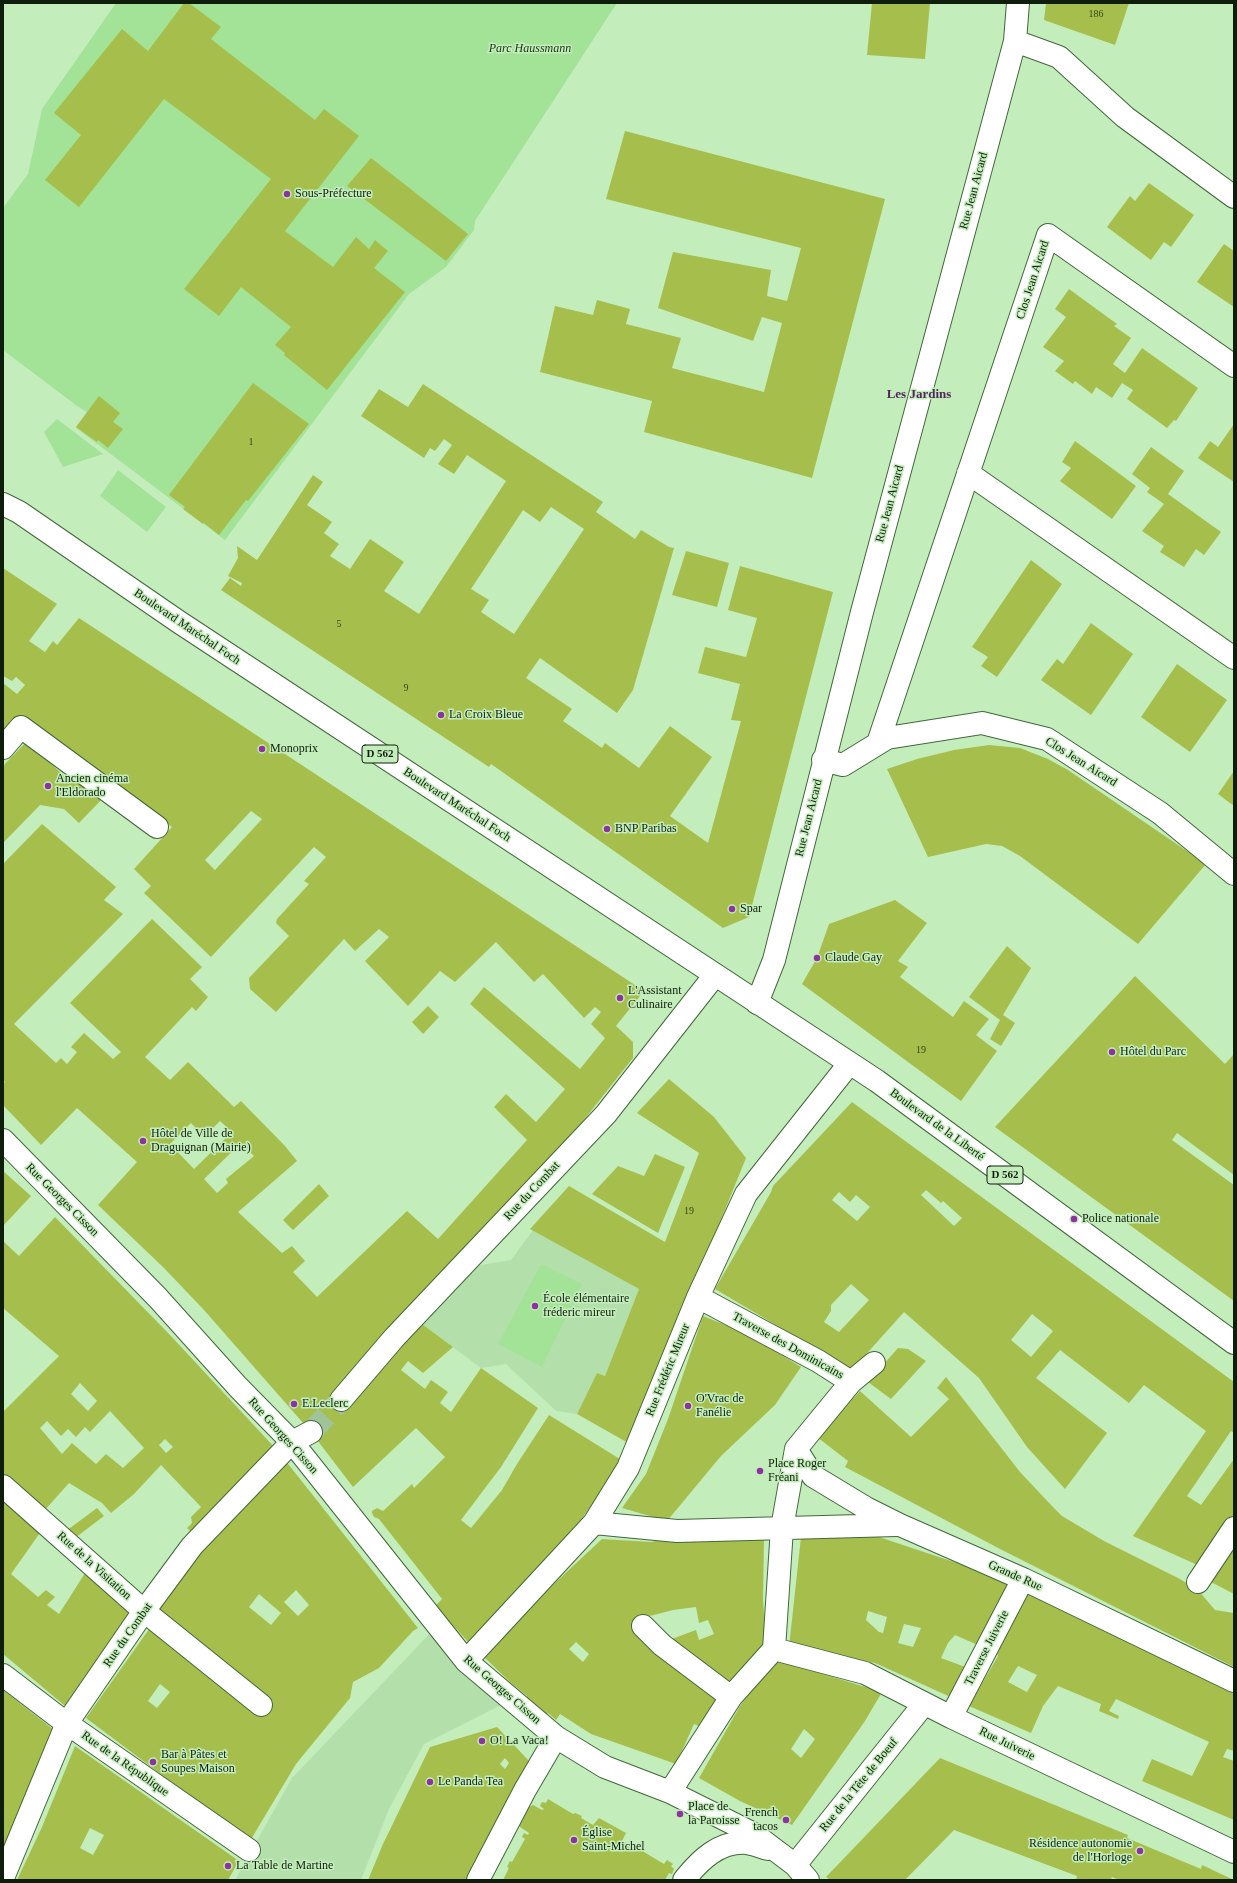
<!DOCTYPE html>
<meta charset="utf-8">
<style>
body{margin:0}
#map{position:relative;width:1237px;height:1883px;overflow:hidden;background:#c4edbc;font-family:Georgia,serif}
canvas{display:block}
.frame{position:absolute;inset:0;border:4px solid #0f1e0c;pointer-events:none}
</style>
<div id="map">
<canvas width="1237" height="1883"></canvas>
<div class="frame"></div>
</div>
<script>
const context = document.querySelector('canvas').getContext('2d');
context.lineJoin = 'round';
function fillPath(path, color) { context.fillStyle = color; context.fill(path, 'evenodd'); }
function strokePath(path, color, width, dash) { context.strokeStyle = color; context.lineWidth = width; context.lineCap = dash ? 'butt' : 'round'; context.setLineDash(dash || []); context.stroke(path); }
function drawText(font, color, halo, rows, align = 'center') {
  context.font = font + ' Georgia,serif'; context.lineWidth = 3; context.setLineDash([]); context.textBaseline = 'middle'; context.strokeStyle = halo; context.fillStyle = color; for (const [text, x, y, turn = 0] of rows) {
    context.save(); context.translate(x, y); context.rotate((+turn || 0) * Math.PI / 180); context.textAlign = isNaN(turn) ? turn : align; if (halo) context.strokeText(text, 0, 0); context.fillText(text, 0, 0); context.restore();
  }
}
fillPath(new Path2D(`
 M533 1230 639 1289 605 1376 597 1373 577 1414 556 1411 506 1364 481 1368 422 1324 475 1266 511 1260Z
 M437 1626 511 1700 424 1744 389 1809 361 1880H235L292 1778Z`), '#b3e0aa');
fillPath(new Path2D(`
 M116 3H617L475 221 474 230 446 267 409 294 225 540 76 428 87 412 77 406 3 350V208L28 174 42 109Z
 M57 419 103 454 63 467 44 432Z
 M118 470 166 507 147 532 100 496Z
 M541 1264 582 1284 542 1367 498 1344Z`), '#a3e397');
fillPath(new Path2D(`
 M184 3H189L221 27 211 39 315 120 324 109 359 136 285 231 333 267 356 237 369 249 375 240 388 251 374 268 405 292 327 390 284 355 285 353 275 345 291 327 241 287 219 316 184 289 271 179 164 99 79 207 45 180 81 135 54 113 122 29 148 51Z
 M872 3H930L925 59 867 55Z
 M1046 3H1129L1115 45 1044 20Z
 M625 131 885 199 812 478 644 432 652 401 540 372 555 306 593 315 597 300 630 309 626 324 681 338 672 368 764 392 782 323 762 317 753 341 658 308 673 252 771 270 767 296 787 301 801 248 606 199Z
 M371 158 468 234 446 261 347 186Z
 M1149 183 1194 215 1171 247 1164 242 1151 260 1107 227 1130 196 1135 201Z
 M1224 244 1234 251V307L1197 282Z
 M1069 289 1117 324 1114 326 1131 338 1113 364 1125 373 1142 348 1198 388 1176 421 1174 420 1167 428 1127 399 1133 390 1122 383 1112 398 1096 387 1092 394 1075 381 1073 384 1055 371 1064 361 1043 347 1066 317 1055 309Z
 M253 383 309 424 248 501 246 500 219 535 204 523 203 524 183 509 185 507 169 495Z
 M423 384 603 502 596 512 635 539 641 530 669 547 674 548 633 690 617 713 540 658 526 678 572 709 563 721 602 748 605 743 639 768 670 726 712 757 670 816 708 843 741 721 731 720 740 684 698 673 705 647 746 657 757 618 728 610 740 566 833 592 749 917 723 928 491 764 489 767 221 590 230 578 241 586 242 583 228 576 238 558 237 546 257 560 313 475 323 482 307 505 332 522 324 533 339 544 330 556 350 569 370 539 404 562 384 591 419 614 506 481 467 455 454 474 438 464 452 445 444 439 435 451 430 448 424 458 361 416 379 389 408 407ZM551 507 584 529 514 634 481 612 489 600 471 589 523 510 540 522Z
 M99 396 120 413 113 422 123 429 108 448 98 440 97 442 76 427Z
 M1234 424V482L1198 458 1210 441 1218 447Z
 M1075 441 1136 486 1112 519 1060 481 1071 468 1062 462Z
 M1151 447 1184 471 1168 494 1221 532 1204 555 1196 549 1184 567 1160 552 1164 546 1142 531 1164 504 1147 492 1150 488 1132 474Z
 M686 551 729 563 717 607 672 595Z
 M1031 560 1062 584 997 677 981 666 988 657 972 647Z
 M3 568 57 604 29 641 45 652 53 641 57 645 79 618 644 991 616 1026 633 1042V1058L422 1324 453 1347 423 1373 408 1361 401 1370 425 1389 431 1380 448 1392 440 1403 451 1412 481 1368 538 1408 501 1467 461 1520 471 1528 502 1490 517 1464 549 1415 623 1461 580 1521 469 1643 435 1606 442 1599 379 1519 374 1517 372 1513V1511L377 1508 383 1511 412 1484 414 1488 445 1457 416 1428 353 1487 311 1432 204 1310 163 1267 98 1205 137 1162 77 1108 41 1145 3 1105V1084L5 1082 3 1080V864L42 824 116 887 104 900 123 914 14 1024 56 1063 61 1058 67 1064 77 1052 71 1047 84 1033 113 1059 121 1052 70 1003 152 919 202 967 190 979 208 997 196 1011 192 1007 145 1057 170 1080 188 1062 234 1107 241 1101 285 1146 297 1161 238 1212 282 1253 292 1246 305 1261 293 1272 317 1297 407 1211 438 1239 527 1140 494 1107 506 1094 536 1122 565 1089 470 1004 484 987 580 1069 605 1038 591 1024 601 1012 595 1007 584 1018 543 974 534 982 496 942 455 982 440 971 408 1006 365 961 389 937 379 929 355 951 344 939 276 1012 250 989 249 978 289 936 276 923 277 919 309 884 304 881 326 857 314 847 211 957 144 893 151 886 134 869 172 827 24 717 3 743V683L17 694 25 685 16 677 12 681 3 676ZM251 811 262 819 215 870 205 860ZM220 1121 232 1132 194 1169 170 1144 191 1123 204 1137ZM241 1143 254 1156 226 1179 228 1183 217 1193 204 1179Z
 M1091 623 1133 654 1091 715 1041 680 1057 659 1063 664Z
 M1177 664 1227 700 1190 752 1141 717Z
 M27 741 64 776 68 772 104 797 79 823 64 809 40 805 3 843V766Z
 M989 745 1020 748 1048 759 1068 770 1206 864 1138 944 1020 856 1002 846 986 844 928 857 887 769 917 759 954 750Z
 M1234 771V806L1218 794Z
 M895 900 927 923 898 961 908 967 900 977 953 1017 964 1001 989 1019 976 1035 997 1051 961 1101 802 984 817 958 829 924Z
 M1007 946 1031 968 1003 1015 1015 1023 1001 1046 990 1039 1000 1020 969 997Z
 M1135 976 1225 1064 1234 1054V1175L1177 1133 1172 1140 1234 1185V1301L995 1127Z
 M428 1006 439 1017 423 1034 412 1022Z
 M669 1079 714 1117 746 1158 630 1444 577 1414 597 1373 605 1376 639 1289 530 1229 569 1186 665 1242 699 1153 637 1113Z
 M852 1102 1234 1382V1433L1231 1431 1187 1496 1201 1505 1234 1459V1519L1202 1567 1133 1536 1206 1431 1144 1385 1129 1403 1060 1350 1036 1378 1107 1433 1065 1489 1027 1447 979 1378 904 1312 852 1370 715 1289 771 1192 773 1186ZM926 1190 941 1203 943 1201 962 1218 954 1226 921 1195ZM839 1192 850 1202 856 1195 870 1207 857 1221 832 1200ZM851 1284 869 1300 839 1332 824 1322 831 1311V1305ZM1032 1314 1053 1331 1031 1357 1011 1340Z
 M655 1154 685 1167 658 1233 592 1194 618 1166 644 1176Z
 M3 1171 31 1196 3 1226Z
 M319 1184 329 1196 293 1230 283 1220Z
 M55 1217 170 1335 276 1449 194 1535 187 1528 192 1523 191 1517 201 1507 161 1465 134 1494 111 1513 102 1503 69 1483 44 1511 3 1477V1412L59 1356 3 1308V1241L19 1256ZM80 1383 97 1401 88 1411 71 1394ZM110 1411 144 1448 123 1468 106 1454 96 1464 72 1443 62 1454 40 1428 47 1421 61 1436 68 1429 76 1437 85 1427 90 1432ZM165 1439 173 1447 166 1453 159 1445Z
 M703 1316 748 1334 801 1367 775 1405 721 1456 667 1521 622 1508 646 1474 668 1419Z
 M898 1348 908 1349 926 1361 891 1399 868 1382Z
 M946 1377 1020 1472 1052 1506 1062 1516 1104 1541 1180 1579 1198 1590 1215 1610 1234 1613V1667L1000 1549 845 1467 848 1461 817 1437 860 1391 911 1437 949 1399 937 1388Z
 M285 1460 418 1628 413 1631 379 1668 353 1682 350 1698 296 1764 250 1841 86 1718 152 1625 157 1609 194 1559ZM296 1590 309 1605 298 1616 284 1602ZM259 1594 281 1613 271 1625 249 1607ZM160 1684 170 1692 157 1708 148 1701Z
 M3 1498 42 1530 11 1574 38 1597 46 1590 55 1597 47 1605 59 1614 87 1570 137 1613 70 1710 3 1654Z
 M97 1508 104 1516 75 1538 66 1531Z
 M801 1537H879L957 1563 1010 1585 980 1646 955 1635 948 1643 941 1658 968 1668 955 1699 875 1663 789 1647ZM868 1611 887 1617 883 1633 879 1632 866 1620ZM904 1624 921 1628 913 1647 898 1643Z
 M669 1538 764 1539 763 1599 766 1642 732 1687 669 1640 696 1630 699 1640 714 1634 708 1620 699 1623 696 1607 673 1610 650 1616 648 1619 632 1622 640 1633 724 1697 703 1728 694 1724 676 1764 591 1734 560 1714 556 1720 548 1713 546 1715 525 1699 527 1696 511 1683 483 1656 543 1594 602 1539 651 1542ZM576 1642 589 1654 583 1662 569 1649Z
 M1234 1547V1594L1211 1582Z
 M1029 1592 1234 1694V1751L1227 1749 1223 1757 1234 1761V1820L1142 1781 1152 1759 1192 1776 1209 1742 1116 1699 1109 1711 1119 1716 1118 1719 1099 1711 1101 1704 1058 1686 1043 1706 1031 1733 969 1706 998 1656 996 1652ZM1018 1666 1037 1675 1027 1692 1008 1682Z
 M774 1661H793L813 1671 882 1692 865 1721 792 1825 740 1801 699 1778 740 1706ZM804 1729 815 1739 801 1758 791 1749Z
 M3 1690 54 1730 3 1858Z
 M497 1727 529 1761 528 1767 473 1880H368L383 1844 430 1747ZM505 1758 509 1763 505 1769 500 1764Z
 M75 1746 239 1861 228 1880H17L42 1827ZM90 1828 104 1835 93 1855 80 1848Z
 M940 1758 1128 1835 1127 1838 1201 1869 1202 1865 1234 1880H1119L1112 1877 1111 1880H1076L1077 1876 954 1830 905 1880H830L826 1877Z
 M548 1799 573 1814 575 1813 582 1816 581 1818 593 1825 599 1818 626 1833 622 1841 637 1848 639 1847 644 1849V1852L664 1864 667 1860 673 1864 671 1866 674 1869 672 1874 669 1873 665 1880H503L509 1868 507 1867 510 1861 512 1862 525 1839 522 1837 524 1833 528 1835 529 1833 520 1827 518 1818 523 1810 533 1805 542 1810 544 1809 540 1806 542 1802 546 1803Z`), '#a6bf4c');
strokePath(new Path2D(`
 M311 1432 341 1400`), '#a0c499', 22, [22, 11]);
const minor = new Path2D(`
 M1015 41 1059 57 1125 117 1234 197
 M968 473 1234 658
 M878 743 1048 235 1234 366
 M3 748 21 727 157 827
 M823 760 843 765 887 738 982 723 1047 739 1160 813 1234 874
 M757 1003 774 960 862 612 1015 41 1018 3
 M3 1140 158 1298 238 1387 292 1442 466 1661 556 1737 605 1767 670 1792 754 1834 795 1865 808 1880
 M698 1297 818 1361 851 1382
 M874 1363 851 1382 796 1449 813 1476 866 1508 900 1525 1023 1579 1234 1681
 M341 1400 394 1338 606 1114 715 975
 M3 1486 144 1611 261 1705
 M594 1523 677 1531 896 1525
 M1198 1582 1234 1528
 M643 1626 662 1645 731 1697
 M774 1649 865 1673 951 1717 1234 1852
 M466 1661 594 1523 628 1468 698 1297 746 1194 849 1064
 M3 1675 62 1720 249 1850
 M951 1717 1023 1579
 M670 1792 731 1697 774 1649 782 1528 796 1449
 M795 1865 924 1704
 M3 1878 67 1723 144 1611 192 1546 292 1442 311 1432
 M478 1880 525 1790 556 1737
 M684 1880C700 1860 719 1841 747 1843 754 1844 761 1847 768 1849`);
const major = new Path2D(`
 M3 504 19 512 179 622 877 1081 1234 1343`);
strokePath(minor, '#43673c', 24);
strokePath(major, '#43673c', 24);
strokePath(minor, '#fff', 22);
strokePath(major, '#fff', 22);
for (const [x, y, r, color] of [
 [287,194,4,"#8d339f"],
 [441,715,4,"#8d339f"],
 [262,749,4,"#8d339f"],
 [48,786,4,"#8d339f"],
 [607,829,4,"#8d339f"],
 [732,909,4,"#8d339f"],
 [817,958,4,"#8d339f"],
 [620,998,4,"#8d339f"],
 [1112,1052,4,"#8d339f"],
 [143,1141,4,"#8d339f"],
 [1074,1219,4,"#8d339f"],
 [535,1306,4,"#8d339f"],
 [294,1404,4,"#8d339f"],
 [688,1406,4,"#8d339f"],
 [760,1471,4,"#8d339f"],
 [482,1741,4,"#8d339f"],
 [153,1762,4,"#8d339f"],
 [430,1782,4,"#8d339f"],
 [680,1814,4,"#8d339f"],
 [786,1820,4,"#8d339f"],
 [574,1840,4,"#8d339f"],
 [1140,1851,4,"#8d339f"],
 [228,1866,4,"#8d339f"]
]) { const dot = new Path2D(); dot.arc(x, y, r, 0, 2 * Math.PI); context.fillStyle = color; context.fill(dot); strokePath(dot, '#c4edbc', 1.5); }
drawText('10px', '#35461c', null, [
 ["186",1096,14],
 ["1",251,442],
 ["5",339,624],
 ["9",406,688],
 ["19",921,1050],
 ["19",689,1211]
]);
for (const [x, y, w] of [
 [380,754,36],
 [1005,1175,36]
]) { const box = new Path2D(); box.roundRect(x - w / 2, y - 9, w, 18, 3); context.fillStyle = '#c4edbc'; context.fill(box); strokePath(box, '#0f1e0c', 1); }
drawText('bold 11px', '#0f1e0c', null, [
 ["D 562",380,754],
 ["D 562",1005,1175]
]);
drawText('italic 12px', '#173411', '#c4edbc', [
 ["Parc Haussmann",530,49]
]);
drawText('12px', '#0f1e0c', '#c4edbc', [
 ["Rue Jean Aicard",974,191,-75],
 ["Clos Jean Aicard",1033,280,-72],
 ["Rue Jean Aicard",890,504,-75],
 ["Boulevard Maréchal Foch",187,627,34],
 ["Clos Jean Aicard",1081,762,32],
 ["Boulevard Maréchal Foch",457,805,33],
 ["Rue Jean Aicard",809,818,-76],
 ["Boulevard de la Liberté",937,1125,36],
 ["Rue du Combat",532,1191,-47],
 ["Rue Georges Cisson",62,1200,45],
 ["Traverse des Dominicains",788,1346,29],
 ["Rue Frédéric Mireur",668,1370,-68],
 ["Rue Georges Cisson",283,1436,48],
 ["Rue de la Visitation",94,1566,42],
 ["Grande Rue",1015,1576,24],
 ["Rue du Combat",128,1635,-55],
 ["Traverse Juiverie",987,1648,-63],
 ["Rue Georges Cisson",502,1690,41],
 ["Rue Juiverie",1007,1744,26],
 ["Rue de la République",125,1764,35],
 ["Rue de la Tête de Boeuf",859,1785,-51]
]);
drawText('12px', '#0f1e0c', '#c4edbc', [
 ["Sous-Préfecture",295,194],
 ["La Croix Bleue",449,715],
 ["Monoprix",270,749],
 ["Ancien cinéma",56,779],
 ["l'Eldorado",56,793],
 ["BNP Paribas",615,829],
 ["Spar",740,909],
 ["Claude Gay",825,958],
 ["L'Assistant",628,991],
 ["Culinaire",628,1005],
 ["Hôtel du Parc",1120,1052],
 ["Hôtel de Ville de",151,1134],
 ["Draguignan (Mairie)",151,1148],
 ["Police nationale",1082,1219],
 ["École élémentaire",543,1299],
 ["fréderic mireur",543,1313],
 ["O'Vrac de",696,1399],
 ["Fanélie",696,1413],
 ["E.Leclerc",302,1404],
 ["Place Roger",768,1464],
 ["Fréani",768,1478],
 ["O! La Vaca!",490,1741],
 ["Bar à Pâtes et",161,1755],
 ["Soupes Maison",161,1769],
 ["Le Panda Tea",438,1782],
 ["Place de",688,1807],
 ["la Paroisse",688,1821],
 ["French",778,1813,"right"],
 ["tacos",778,1827,"right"],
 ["Église",582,1833],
 ["Saint-Michel",582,1847],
 ["Résidence autonomie",1132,1844,"right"],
 ["de l'Horloge",1132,1858,"right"],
 ["La Table de Martine",236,1866]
], 'left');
drawText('bold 13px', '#52275b', '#c4edbc', [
 ["Les Jardins",919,395]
]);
</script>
